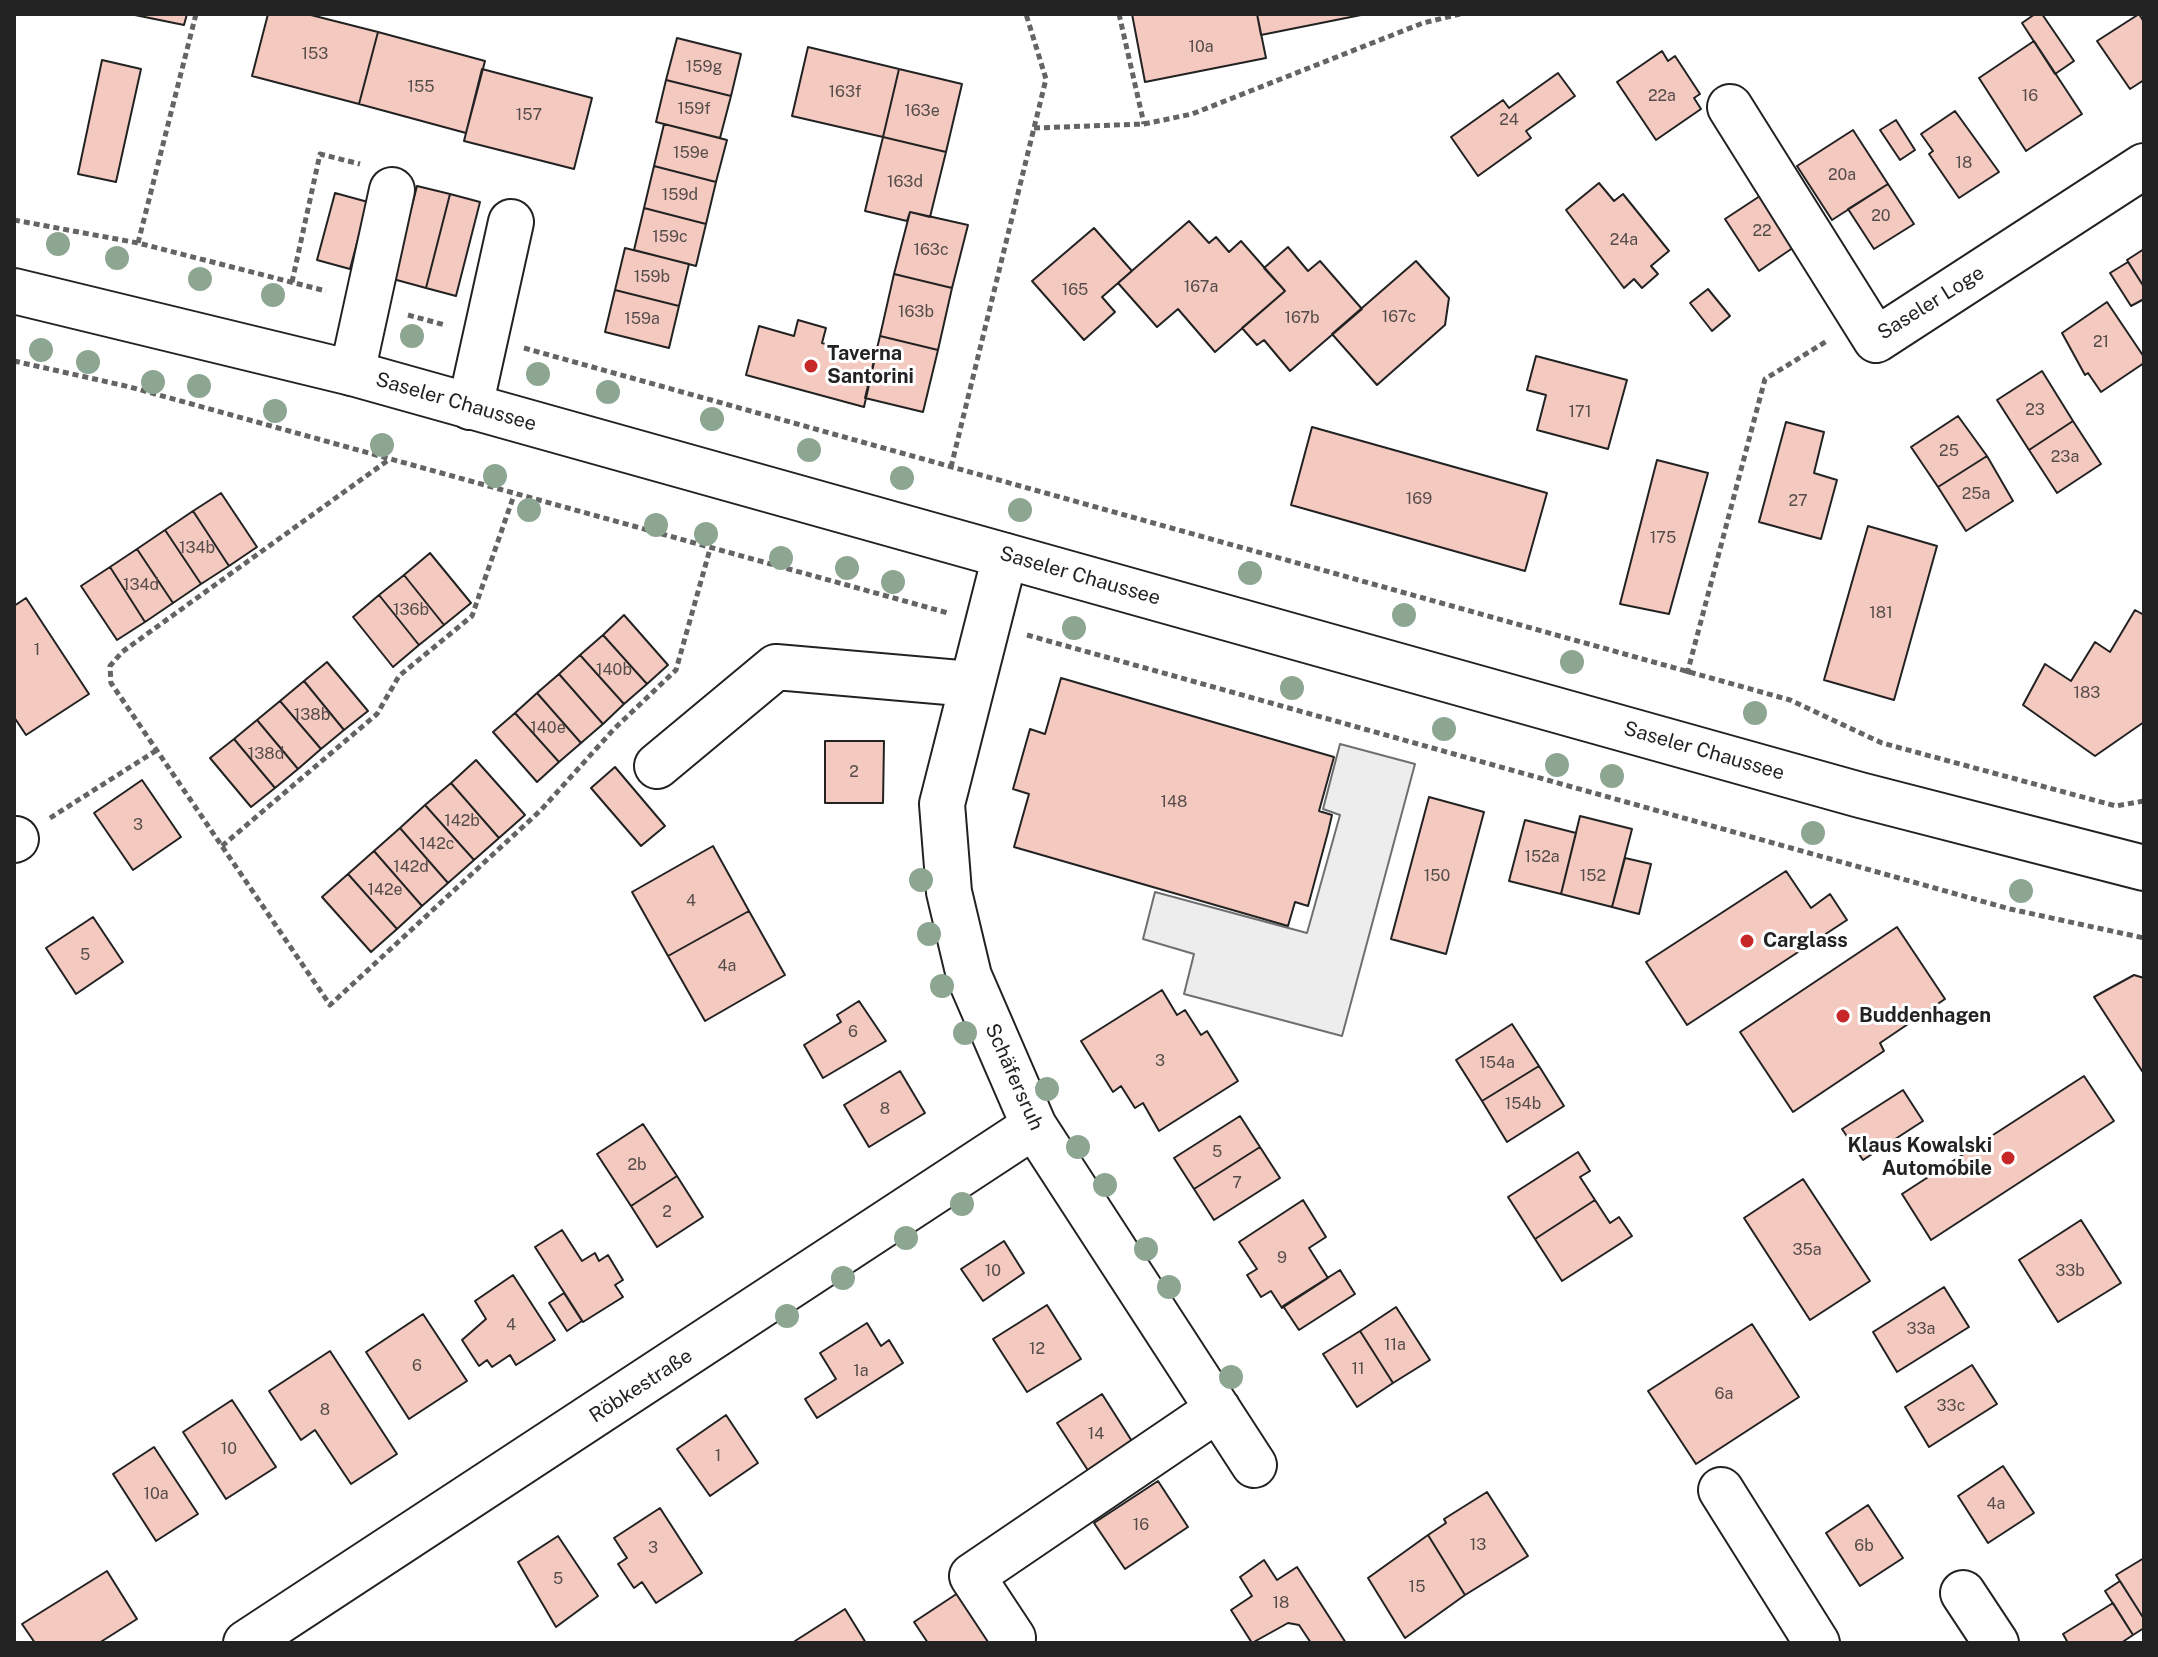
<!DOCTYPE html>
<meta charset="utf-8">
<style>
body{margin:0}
#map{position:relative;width:2158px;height:1657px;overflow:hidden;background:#fff;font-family:"Public Sans",sans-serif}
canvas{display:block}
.frame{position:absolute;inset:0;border:16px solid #222;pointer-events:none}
</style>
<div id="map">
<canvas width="2158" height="1657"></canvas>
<div class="frame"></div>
</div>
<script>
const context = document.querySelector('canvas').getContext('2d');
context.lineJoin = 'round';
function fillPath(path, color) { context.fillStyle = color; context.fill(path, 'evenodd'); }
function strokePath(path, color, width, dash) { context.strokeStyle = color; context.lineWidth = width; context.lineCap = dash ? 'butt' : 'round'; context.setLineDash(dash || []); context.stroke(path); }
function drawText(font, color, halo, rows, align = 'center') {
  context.font = font + ' "Public Sans",sans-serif'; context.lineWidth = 6; context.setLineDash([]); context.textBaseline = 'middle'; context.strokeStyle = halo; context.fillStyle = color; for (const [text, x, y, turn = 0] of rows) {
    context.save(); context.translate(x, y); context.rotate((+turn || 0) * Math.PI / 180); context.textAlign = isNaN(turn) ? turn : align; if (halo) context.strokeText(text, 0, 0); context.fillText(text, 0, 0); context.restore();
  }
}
const parking = new Path2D(`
 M1340 744 1415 764 1342 1036 1184 994 1194 954 1143 939 1155 892 1307 933 1340 815 1323 809Z`);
fillPath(parking, '#ededed');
strokePath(parking, '#6f6f6f', 2);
const building = new Path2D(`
 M130 14H187L184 25Z
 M268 14H307L378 32 359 104 252 76Z
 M1132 14H1257L1266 58 1145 82Z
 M1257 14H1366L1261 35Z
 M2035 14H2042L2074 61 2055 74 2022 23Z
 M2139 14 2144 22V80L2130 89 2097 41Z
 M378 32 485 61 466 133 359 104Z
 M677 38 741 54 731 96 666 80Z
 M2034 41 2082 114 2026 151 1979 78Z
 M808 47 899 69 883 137 792 116Z
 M1662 51 1668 61 1675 56 1700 94 1694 98 1701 109 1656 140 1617 82Z
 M102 60 141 69 116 182 78 174Z
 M482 69 592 98 574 169 464 141Z
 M899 69 962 84 946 152 883 137Z
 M1558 73 1575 96 1526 131 1531 138 1478 176 1451 137 1503 100 1509 108Z
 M666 80 731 96 720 138 656 122Z
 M1955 111 1999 172 1959 198 1929 154 1933 151 1921 134Z
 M1896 120 1915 150 1900 160 1880 130Z
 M664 124 727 140 716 182 654 166Z
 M1853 130 1888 184 1832 220 1797 166Z
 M883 137 946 152 930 217 910 212 907 221 865 211Z
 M654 166 716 182 706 224 644 208Z
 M1599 183 1614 201 1623 194 1669 251 1651 266 1658 274 1642 288 1634 279 1624 288 1566 210Z
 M1888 184 1914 224 1874 249 1848 209Z
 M417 186 450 194 426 288 393 279Z
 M1766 192 1800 243 1759 271 1725 219Z
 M335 193 368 202 350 269 317 260Z
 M450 194 480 202 456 296 426 288Z
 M644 208 706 224 696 266 634 250Z
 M910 212 968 225 952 288 894 274Z
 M1189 221 1209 243 1216 237 1229 252 1241 241 1285 291 1215 352 1178 309 1157 327 1118 283Z
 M1094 228 1132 271 1102 297 1115 312 1084 340 1032 281Z
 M1288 247 1308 271 1320 261 1362 309 1290 371 1264 340 1257 345 1242 328 1285 291 1264 268Z
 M625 248 689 264 679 306 615 290Z
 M2144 249V287L2127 260Z
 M1416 261 1449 298 1445 325 1377 385 1332 334Z
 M2128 262 2144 287V299L2131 306 2110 273Z
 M894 274 952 288 938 350 880 336Z
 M1708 289 1730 316 1712 331 1690 303Z
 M615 290 679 306 669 348 605 332Z
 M2107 302 2144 357V363L2101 392 2088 373 2085 375 2062 333Z
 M798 320 826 328 822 343 875 358 864 407 746 375 759 326 794 336Z
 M880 336 938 350 923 412 865 398Z
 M1536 356 1627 380 1608 449 1537 430 1546 395 1527 390Z
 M2042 371 2073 421 2029 450 1997 400Z
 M1958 416 1987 456 1938 487 1911 447Z
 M2073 421 2101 464 2057 493 2029 450Z
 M1786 422 1824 432 1814 473 1837 480 1821 539 1759 522Z
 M1312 427 1547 493 1525 571 1291 505Z
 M1987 456 2013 501 1966 531 1938 487Z
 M1657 460 1708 473 1669 614 1620 604Z
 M221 493 257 547 229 566 193 511Z
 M193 511 229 566 201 584 165 530Z
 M1868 526 1937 546 1894 700 1824 680Z
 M165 530 201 584 173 603 137 549Z
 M137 549 173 603 145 622 110 567Z
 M430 553 471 603 444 625 404 575Z
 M110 567 145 622 117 640 81 586Z
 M404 575 444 625 419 645 379 595Z
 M379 595 419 645 393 667 353 617Z
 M26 598 89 694 26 735 14 717V606Z
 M2135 610 2144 615V722L2095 756 2023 705 2045 664 2071 681 2095 642 2110 652Z
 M624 615 668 665 647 684 603 635Z
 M603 635 647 684 624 704 580 655Z
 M580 655 624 704 603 724 559 674Z
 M327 662 368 711 344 730 304 681Z
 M559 674 603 724 581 743 537 693Z
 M1061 678 1334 757 1319 811 1332 815 1328 832 1308 906 1295 902 1288 926 1014 847 1029 794 1013 789 1030 729 1045 734Z
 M304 681 344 730 321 749 280 701Z
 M537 693 581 743 559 762 515 713Z
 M280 701 321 749 298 769 257 720Z
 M515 713 559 762 537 782 493 732Z
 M257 720 298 769 275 788 234 739Z
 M234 739 275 788 251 807 210 758Z
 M825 741H884L883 803H825Z
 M476 760 525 815 499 838 451 783Z
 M615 767 665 826 641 846 591 788Z
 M142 780 181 837 133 870 94 813Z
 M451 783 499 838 474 860 425 805Z
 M1429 797 1484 812 1446 954 1391 939Z
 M425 805 474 860 448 883 400 828Z
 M1580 816 1632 829 1612 907 1561 894Z
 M1525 820 1576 833 1561 894 1509 881Z
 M400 828 448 883 422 906 374 851Z
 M713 846 749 911 668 956 632 892Z
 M374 851 422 906 397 929 348 874Z
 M1625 858 1651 864 1639 914 1612 907Z
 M1786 871 1811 908 1830 894 1847 920 1687 1025 1646 962Z
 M348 874 397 929 371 952 322 897Z
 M749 911 785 975 705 1021 668 956Z
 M93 917 123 962 76 994 46 948Z
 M1897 927 1945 999 1880 1043 1884 1051 1793 1112 1740 1032Z
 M2134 975 2144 978V1074L2094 997Z
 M1162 990 1177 1015 1185 1010 1201 1035 1207 1031 1238 1081 1159 1131 1143 1103 1135 1108 1121 1086 1113 1092 1081 1041Z
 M859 1001 886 1041 823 1078 804 1045 841 1022 837 1015Z
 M1512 1024 1539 1066 1482 1101 1456 1060Z
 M1539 1066 1564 1106 1507 1142 1482 1101Z
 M900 1071 925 1113 869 1147 844 1105Z
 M2084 1076 2114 1121 1931 1240 1902 1194Z
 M1903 1090 1923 1121 1863 1160 1842 1129Z
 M1240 1116 1260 1147 1194 1189 1174 1158Z
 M643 1124 677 1176 631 1206 597 1154Z
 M1260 1147 1280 1178 1214 1220 1194 1189Z
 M1578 1152 1590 1171 1580 1177 1595 1200 1535 1239 1508 1197Z
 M677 1176 703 1217 657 1247 631 1206Z
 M1803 1179 1870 1281 1810 1320 1744 1218Z
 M1303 1200 1326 1237 1309 1248 1328 1278 1282 1308 1271 1291 1261 1297 1247 1275 1257 1269 1239 1242Z
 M1595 1200 1610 1223 1619 1217 1632 1236 1562 1281 1535 1239Z
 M2081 1220 2121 1283 2058 1322 2019 1260Z
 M562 1230 582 1261 595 1253 599 1261 608 1255 623 1280 615 1285 623 1297 583 1322 535 1247Z
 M1004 1241 1024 1273 983 1301 961 1269Z
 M1340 1270 1355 1294 1299 1330 1283 1306Z
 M513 1275 555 1340 516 1365 510 1355 492 1367 487 1360 479 1366 462 1340 486 1319 475 1301Z
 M1944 1287 1969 1327 1897 1372 1873 1332Z
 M564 1293 582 1321 567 1331 549 1303Z
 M1047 1305 1081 1359 1027 1392 993 1339Z
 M1396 1307 1430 1360 1393 1383 1360 1331Z
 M423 1314 467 1381 409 1419 366 1352Z
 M867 1323 881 1346 889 1340 903 1363 817 1418 805 1399 836 1379 820 1353Z
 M1752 1324 1799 1397 1696 1464 1648 1391Z
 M1360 1331 1393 1383 1357 1407 1323 1354Z
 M330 1351 397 1454 351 1484 315 1430 301 1440 269 1391Z
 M1972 1365 1997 1404 1929 1447 1905 1407Z
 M1102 1394 1135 1446 1091 1475 1057 1423Z
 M232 1400 276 1467 226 1499 183 1432Z
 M726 1415 758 1463 710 1496 677 1449Z
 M154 1447 198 1514 156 1541 113 1474Z
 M2003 1466 2034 1513 1988 1543 1958 1496Z
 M1158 1481 1188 1527 1125 1569 1094 1523Z
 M1487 1492 1528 1556 1465 1595 1428 1535 1446 1523 1444 1519Z
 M1868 1505 1903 1558 1860 1586 1826 1533Z
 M660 1508 702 1573 656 1603 642 1582 634 1588 618 1564 627 1558 614 1538Z
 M1428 1535 1465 1595 1405 1638 1368 1578Z
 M558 1536 598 1596 556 1627 518 1562Z
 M2144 1558V1619L2116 1575Z
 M1264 1560 1277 1580 1297 1567 1346 1643H1311L1299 1625 1288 1623 1252 1643 1231 1610 1252 1596 1240 1577Z
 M107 1571 137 1619 99 1643H35L22 1624Z
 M2120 1581 2144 1619V1628L2133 1635 2105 1591Z
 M961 1591 994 1643H928L914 1622Z
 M2113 1603 2133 1635 2121 1643H2068L2063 1634Z
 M845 1609 866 1643H796L795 1641Z`);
fillPath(building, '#f3c9c0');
strokePath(building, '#222', 2);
const minor = new Path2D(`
 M1730 107 1876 340 2144 166
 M352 373 392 190
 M470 407 511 222
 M1005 556 942 804 949 892 969 976 1034 1126 1254 1465
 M657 766 776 667 971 684
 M14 840 16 839
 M1721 1490 1817 1643
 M1963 1593 1996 1643
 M1013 1638 972 1576 1218 1409
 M246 1643 1034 1126`);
const major = new Path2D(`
 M14 291 352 373 1860 795 2144 868`);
strokePath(minor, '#222', 48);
strokePath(major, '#222', 48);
strokePath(new Path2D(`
 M1119 14 1144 124
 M1034 128 1144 124 1192 114 1423 23 1460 14
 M14 220 138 243 326 291
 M138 243 196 14
 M292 282 320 154 360 164
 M408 315 445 325
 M524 348 1790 700 1882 743 2116 806 2144 801
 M14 361 130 387 948 613
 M387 461 122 652 110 666 111 683 330 1005 541 810 614 729 676 670 710 549
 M951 467 1046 79 1026 14
 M1027 635 2010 909 2144 938
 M1687 674 1765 379 1827 341
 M50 818 157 750
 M222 846 377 714 399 676 472 616 514 495`), '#646464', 5, [6, 4]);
strokePath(minor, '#fff', 44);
strokePath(major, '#fff', 44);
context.fillStyle = '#8da692';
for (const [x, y] of [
 [58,244],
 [117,258],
 [200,279],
 [273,295],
 [412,336],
 [41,350],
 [88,362],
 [538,374],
 [153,382],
 [199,386],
 [608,392],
 [275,411],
 [712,419],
 [382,445],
 [809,450],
 [495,476],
 [902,478],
 [529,510],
 [1020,510],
 [656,525],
 [706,534],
 [781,558],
 [847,568],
 [1250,573],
 [893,582],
 [1404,615],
 [1074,628],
 [1572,662],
 [1292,688],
 [1755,713],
 [1444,729],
 [1557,765],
 [1612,776],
 [1813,833],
 [921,880],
 [2021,891],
 [929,934],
 [942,986],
 [965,1033],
 [1047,1089],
 [1078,1147],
 [1105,1185],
 [962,1204],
 [906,1238],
 [1146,1249],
 [843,1278],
 [1169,1287],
 [787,1316],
 [1231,1377]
]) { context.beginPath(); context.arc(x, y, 12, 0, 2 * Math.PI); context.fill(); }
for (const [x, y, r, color] of [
 [811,366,8,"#c62828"],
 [1747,941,8,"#c62828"],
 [1843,1016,8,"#c62828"],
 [2008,1158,8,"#c62828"]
]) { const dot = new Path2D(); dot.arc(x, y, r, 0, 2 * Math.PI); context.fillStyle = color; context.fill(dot); strokePath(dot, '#fff', 3); }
drawText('16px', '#564c4a', null, [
 ["10a",1201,47],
 ["153",315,54],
 ["159g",704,67],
 ["155",421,87],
 ["163f",845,92],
 ["22a",1662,96],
 ["16",2030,96],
 ["159f",694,109],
 ["163e",922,111],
 ["157",529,115],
 ["24",1509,120],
 ["159e",691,153],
 ["18",1964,163],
 ["20a",1842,175],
 ["163d",905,182],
 ["159d",680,195],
 ["20",1881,216],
 ["22",1762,231],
 ["159c",670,237],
 ["24a",1624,240],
 ["163c",931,250],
 ["159b",652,277],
 ["167a",1201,287],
 ["165",1075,290],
 ["163b",916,312],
 ["167c",1399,317],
 ["167b",1302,318],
 ["159a",642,319],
 ["21",2101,342],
 ["23",2035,410],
 ["171",1580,412],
 ["25",1949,451],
 ["23a",2065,457],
 ["25a",1976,494],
 ["169",1419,499],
 ["27",1798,501],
 ["175",1663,538],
 ["134b",197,548],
 ["134d",141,585],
 ["136b",411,610],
 ["181",1881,613],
 ["1",37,650],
 ["140b",614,670],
 ["183",2087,693],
 ["138b",312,715],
 ["140e",548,728],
 ["138d",266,754],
 ["2",854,772],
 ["148",1174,802],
 ["142b",462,821],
 ["3",138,825],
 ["142c",437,844],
 ["152a",1542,857],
 ["142d",411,867],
 ["150",1437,876],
 ["152",1593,876],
 ["142e",385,890],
 ["4",691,901],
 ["5",85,955],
 ["4a",727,966],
 ["6",853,1032],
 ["3",1160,1061],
 ["154a",1497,1063],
 ["154b",1523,1104],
 ["8",885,1109],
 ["5",1217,1152],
 ["2b",637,1165],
 ["7",1237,1183],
 ["2",667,1212],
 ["35a",1807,1250],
 ["9",1282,1258],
 ["10",993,1271],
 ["33b",2070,1271],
 ["4",511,1325],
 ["33a",1921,1329],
 ["11a",1395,1345],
 ["12",1037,1349],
 ["6",417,1366],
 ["11",1358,1369],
 ["1a",861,1371],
 ["6a",1724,1394],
 ["33c",1951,1406],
 ["8",325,1410],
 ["14",1096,1434],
 ["10",229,1449],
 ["1",718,1456],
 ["10a",156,1494],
 ["4a",1996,1504],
 ["16",1141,1525],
 ["13",1478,1545],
 ["6b",1864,1546],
 ["3",653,1548],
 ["5",558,1579],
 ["15",1417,1587],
 ["18",1281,1603]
]);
drawText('20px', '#222', '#fff', [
 ["Saseler Loge",1931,303,-32],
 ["Saseler Chaussee",456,402,16],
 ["Saseler Chaussee",1080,576,16],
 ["Saseler Chaussee",1704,751,16],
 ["Schäfersruh",1014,1077,66],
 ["Röbkestraße",641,1386,-33]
]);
drawText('bold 20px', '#222', '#fff', [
 ["Taverna",827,354],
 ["Santorini",827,377],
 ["Carglass",1763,941],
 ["Buddenhagen",1859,1016],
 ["Klaus Kowalski",1992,1146,"right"],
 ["Automobile",1992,1169,"right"]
], 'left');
</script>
